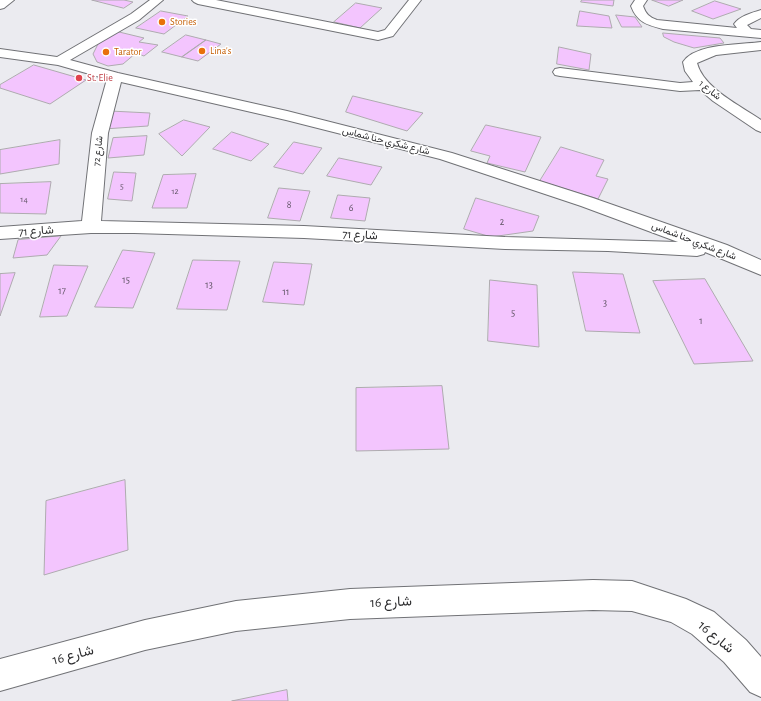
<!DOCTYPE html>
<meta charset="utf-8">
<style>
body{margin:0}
canvas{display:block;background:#ebebf0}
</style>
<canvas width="761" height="701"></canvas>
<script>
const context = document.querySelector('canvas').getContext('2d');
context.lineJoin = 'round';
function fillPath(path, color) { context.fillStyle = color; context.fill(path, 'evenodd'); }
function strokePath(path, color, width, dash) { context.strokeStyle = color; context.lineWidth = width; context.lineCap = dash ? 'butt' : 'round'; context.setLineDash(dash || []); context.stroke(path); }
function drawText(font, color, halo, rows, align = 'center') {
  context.font = font + ' "Alegreya Sans",Vazirmatn,sans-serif'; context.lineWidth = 3; context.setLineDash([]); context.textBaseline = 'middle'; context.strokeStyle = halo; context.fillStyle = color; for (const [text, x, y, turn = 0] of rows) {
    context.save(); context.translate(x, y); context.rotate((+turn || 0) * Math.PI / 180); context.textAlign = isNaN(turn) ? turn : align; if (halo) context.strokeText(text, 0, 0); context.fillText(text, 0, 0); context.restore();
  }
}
const building = new Path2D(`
 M92 0H124L133 2 124 8Z
 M582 0H614L613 6 581 2Z
 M652 0H683L669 6Z
 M715 1 741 9 713 19 692 11Z
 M356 3 382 8 360 28 334 22Z
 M161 11 188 16 164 34 136 28Z
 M580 11 609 16 612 28 577 26Z
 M616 15 635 17 642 27H622Z
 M115 31 144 38 139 42 158 45 144 56 136 53 123 64 108 66 97 62 93 54 98 44Z
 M663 33 720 38 724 43 694 48 674 42 664 37Z
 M186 35 206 40 182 57 162 52Z
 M206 40 221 44 198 61 182 57Z
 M559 47 591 54 589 70 557 64Z
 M34 65 79 78 86 80 50 104 0 88V85Z
 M353 96 423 113 407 131 346 112Z
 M110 111 150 113 148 126 104 129Z
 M184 120 210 127 182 156 159 134Z
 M486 125 541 137 525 172 487 163 490 156 471 151Z
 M232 132 269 144 251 161 213 149Z
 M147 136 144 155 108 158 113 138Z
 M60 140 59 164 0 174V150Z
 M294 142 322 148 303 174 274 167Z
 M561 147 604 160 596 176 608 179 598 199 540 181Z
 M339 158 382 167 371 185 327 176Z
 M114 172 136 173 132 201 108 199Z
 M196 174 187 208H152L163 175Z
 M51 182 46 214 0 213V184Z
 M279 188 310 191 300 221 268 218Z
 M338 195 370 198 365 221 331 218Z
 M476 198 539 216 533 231 491 237 464 229Z
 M61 236 47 255 13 258 18 240Z
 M123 250 155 253 133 308 95 307Z
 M193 260 240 261 227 310 177 309Z
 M274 262 312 264 304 305 263 302Z
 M54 265 88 266 67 316 40 317Z
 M573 272 623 274 640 333 586 331Z
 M15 273 0 316V274Z
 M705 279 753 361 694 364 653 281Z
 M490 280 537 285 539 347 488 341Z
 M442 386 449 449 356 451V388Z
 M125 480 128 550 44 575 46 501Z
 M287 690 288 701H232Z`);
fillPath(building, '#f3c5fe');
strokePath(building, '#aeabaf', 1);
const minor = new Path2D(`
 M0 0H14L4 8 0 9Z
 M150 0H163L139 20 70 60 118 73 287 111 452 153 593 198 727 245 761 260V275L705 252 704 254 697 256 608 251 505 249 304 238 134 233H91L0 239V227L82 221 92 133 107 79 58 65 0 57V49L57 57 131 14ZM121 82 286 120 440 159 581 206 678 242 505 237 304 226 101 221 108 133Z
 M192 0H216L378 32 385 30 409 0H421L393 36 378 40 198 4 194 2Z
 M635 0H647L643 6C646 14 649 17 657 20L737 28 734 24C740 16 751 13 761 10V18L747 25 751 29 761 30V38L663 29C647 25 637 22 631 6Z
 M761 42V50L716 55 697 63C703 88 741 106 761 120V132L756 130 713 101 700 90 680 91 560 76 555 75 553 72 555 69 560 68 680 83 693 82 685 71 683 62C696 43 740 45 761 42Z
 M593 580 632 581 686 599 714 612 746 640 761 657V697L750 692 724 662 692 634 671 622 632 611 593 610 350 619 236 631 145 650 0 691V659L145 620 236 601 350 589Z`);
strokePath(minor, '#717276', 2);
fillPath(minor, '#fff');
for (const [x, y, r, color] of [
 [162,22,4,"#e8710a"],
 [202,51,4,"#e8710a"],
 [106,52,4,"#e8710a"],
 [79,78,4,"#e0444e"]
]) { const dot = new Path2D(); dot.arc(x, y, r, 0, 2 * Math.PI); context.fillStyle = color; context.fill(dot); strokePath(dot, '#fff', 1.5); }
drawText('9px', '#5e5363', null, [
 ["5",122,186],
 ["12",175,191],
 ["14",24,199]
]);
drawText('10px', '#c56008', '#fff', [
 ["Stories",170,22],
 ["Lina's",210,51],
 ["Tarator",114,52]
], 'left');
drawText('10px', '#be3a42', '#fff', [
 ["St. Elie",87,78]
], 'left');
drawText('10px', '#2d2d2f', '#fff', [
 ["شارع 1",710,90,39],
 ["شارع شكري حنا شماس",386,141,14],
 ["شارع 72",98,151,-84],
 ["شارع شكري حنا شماس",694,241,21]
]);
drawText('10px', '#5e5363', null, [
 ["8",289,205],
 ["6",351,208],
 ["2",502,222],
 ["15",126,280],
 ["13",209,285],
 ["17",62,291],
 ["11",286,292],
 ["3",605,303],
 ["5",513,313],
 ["1",701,321]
]);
drawText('12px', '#2d2d2f', '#fff', [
 ["شارع 71",36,231,-4],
 ["شارع 71",360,235,3]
]);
drawText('14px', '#2d2d2f', '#fff', [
 ["شارع 16",391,602,-2],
 ["شارع 16",716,637,40],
 ["شارع 16",73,655,-15]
]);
</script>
